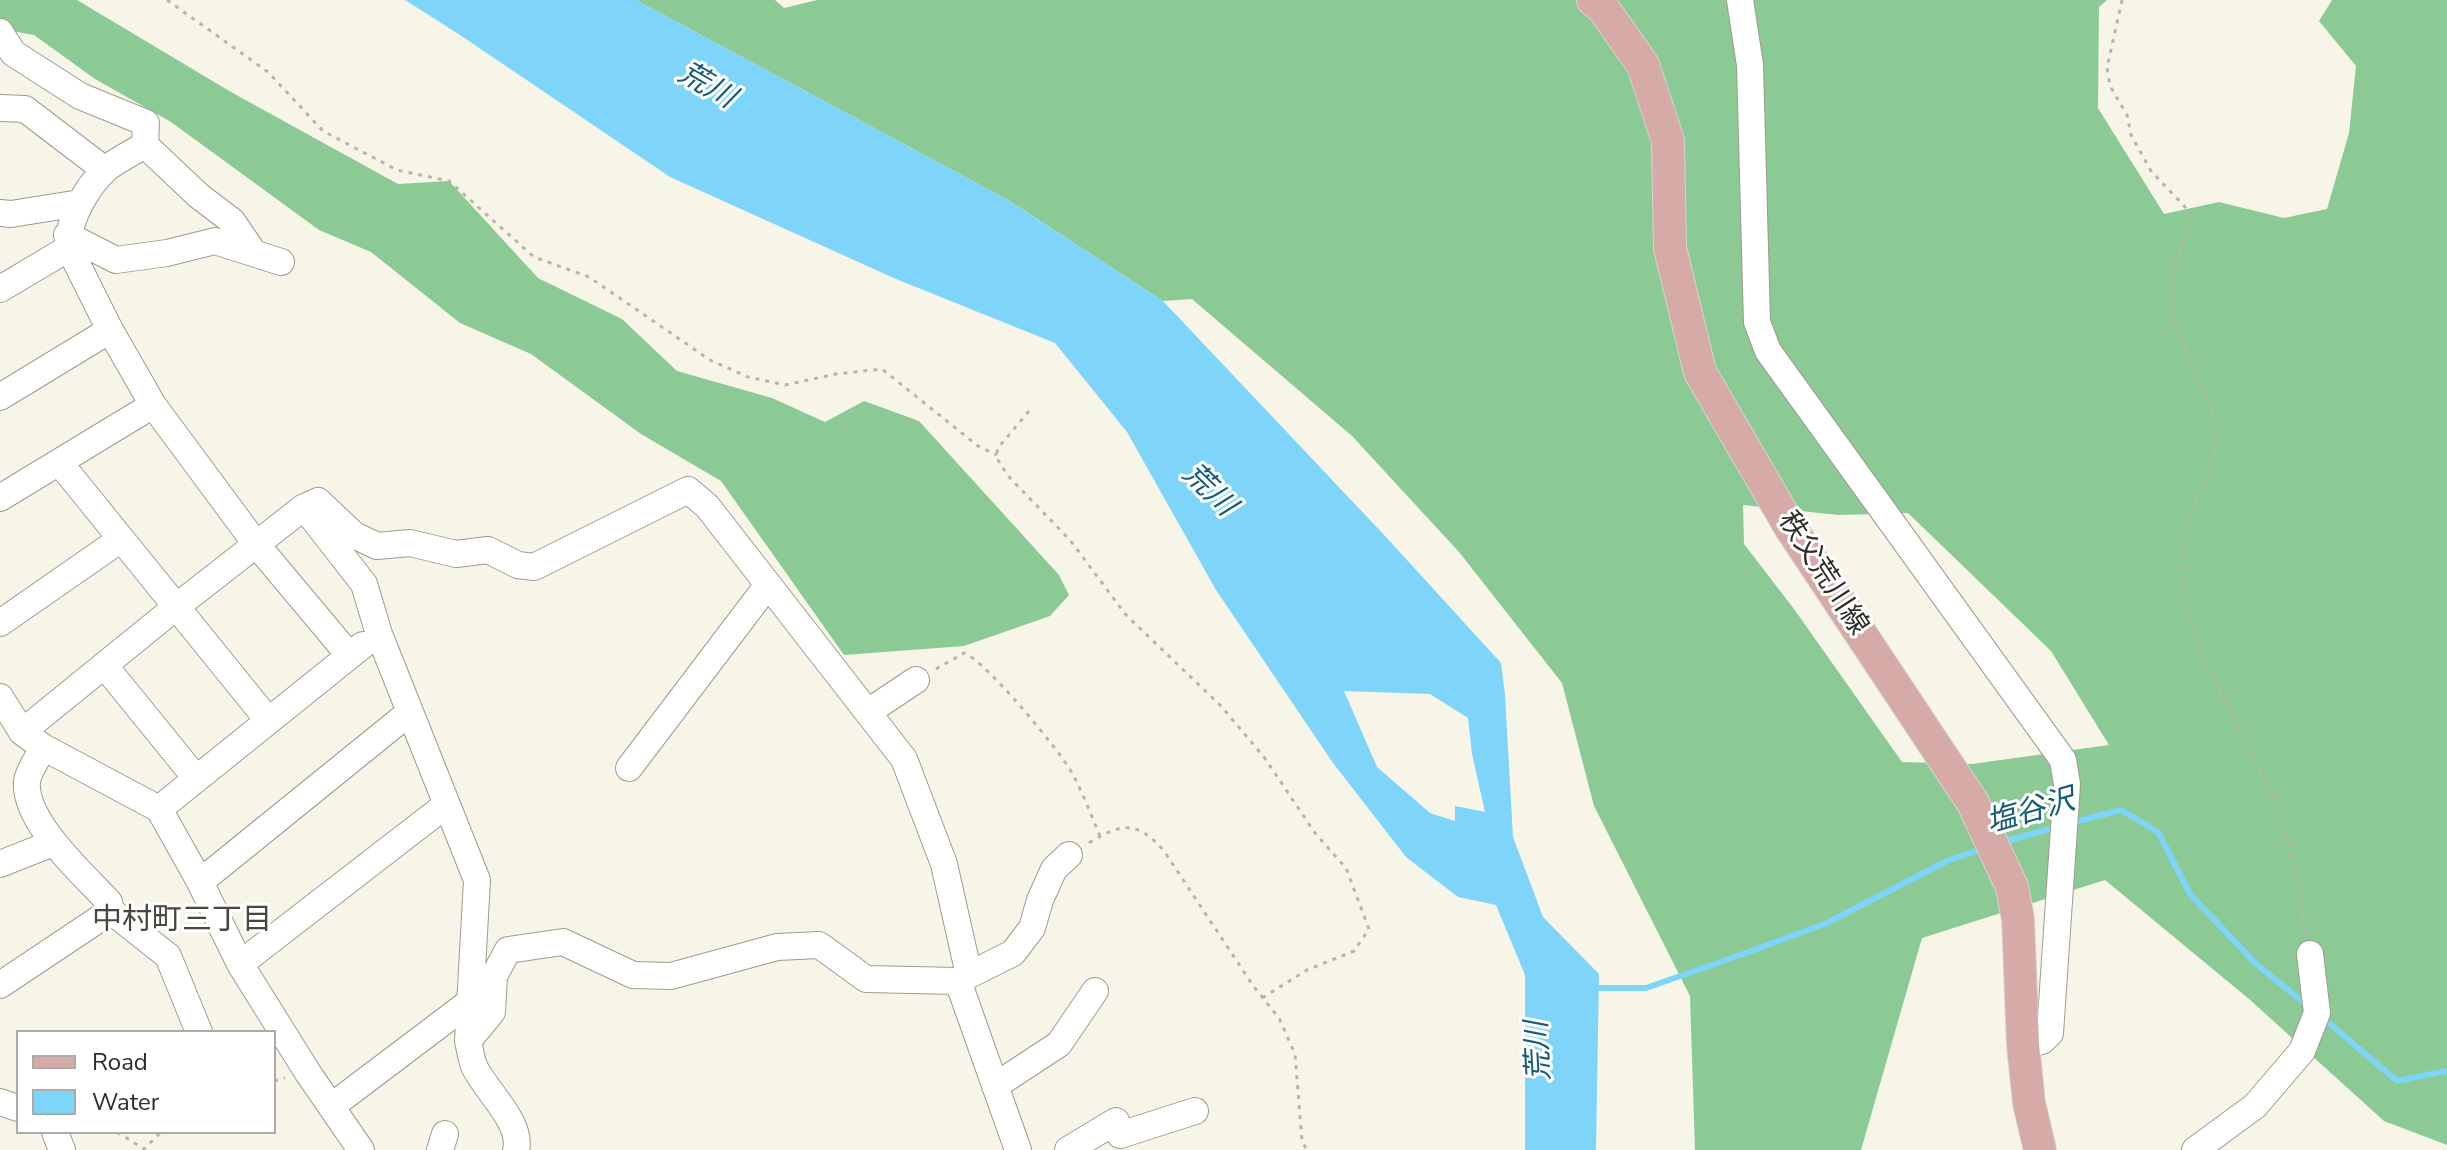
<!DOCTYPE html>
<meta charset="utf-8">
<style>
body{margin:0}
#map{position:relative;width:2447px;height:1150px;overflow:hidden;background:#f7f5e7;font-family:"Nunito Sans",sans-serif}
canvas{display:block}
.legend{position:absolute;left:16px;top:1030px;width:260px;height:104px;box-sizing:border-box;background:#fff;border:2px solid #ababa9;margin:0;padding:10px 14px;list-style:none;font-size:24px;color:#2e2e29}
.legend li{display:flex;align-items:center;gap:16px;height:40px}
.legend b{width:40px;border:2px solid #ababa9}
</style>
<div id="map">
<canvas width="2447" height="1150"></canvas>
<ul class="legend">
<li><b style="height:10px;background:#d6aaa7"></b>Road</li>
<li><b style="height:22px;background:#7ed5f9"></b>Water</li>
</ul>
</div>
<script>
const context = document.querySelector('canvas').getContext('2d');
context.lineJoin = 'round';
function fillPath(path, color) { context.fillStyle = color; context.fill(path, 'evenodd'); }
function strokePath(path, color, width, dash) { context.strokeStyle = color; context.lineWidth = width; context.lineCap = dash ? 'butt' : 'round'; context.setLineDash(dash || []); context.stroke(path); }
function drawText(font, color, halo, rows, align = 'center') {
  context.font = font + ' "Nunito Sans","Noto Sans JP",sans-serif'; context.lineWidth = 6; context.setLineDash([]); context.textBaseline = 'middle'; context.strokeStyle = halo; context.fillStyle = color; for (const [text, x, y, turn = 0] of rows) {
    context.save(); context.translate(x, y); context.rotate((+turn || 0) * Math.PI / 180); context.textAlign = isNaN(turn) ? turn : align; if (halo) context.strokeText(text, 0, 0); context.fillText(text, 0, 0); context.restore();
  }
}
fillPath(new Path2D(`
 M0 0H77L231 92 398 184 449 181 538 278 622 319 677 371 772 398 825 422 864 401 919 421 1059 575 1069 595 1050 616 964 646 844 655 721 481 641 434 531 354 460 323 371 252 319 230 171 122 95 79 34 35 0 29Z
 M636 0H775L784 8 817 0H2107L2099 7 2098 108 2164 214 2219 202 2284 218 2327 209 2349 133 2356 66 2319 21 2332 0H2447V1145L2384 1121 2249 999 2105 880 1922 938 1861 1150H1695L1690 996 1594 806 1562 683 1459 552 1352 436 1192 299 1163 301 1008 200ZM1743 505 1839 515 1908 513 2051 651 2109 745 1972 764 1902 762 1794 609 1744 544Z`), '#8cca95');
fillPath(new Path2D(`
 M405 0H636L1008 200 1163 301 1386 537 1501 663 1505 695 1513 837 1543 917 1599 974 1596 1150H1525V975L1496 905 1458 897 1406 857 1333 763 1216 590 1127 432 1055 343 896 279 670 177 460 35ZM1344 691 1430 694 1468 718 1472 754 1485 812 1455 806V821L1430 813 1377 767Z`), '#7ed5f9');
strokePath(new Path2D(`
 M2070 823 2121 810 2158 832 2190 894 2256 964 2308 1006
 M2000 843 2059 826
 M1594 988H1646L1743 954 1827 923 1947 861 1982 849
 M2323 1018 2397 1081 2447 1071`), '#7ed5f9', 6);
const minor = new Path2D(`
 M1740 0 1750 65 1757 322 1768 351 2063 760 2067 784 2050 1033 2042 1041 2023 1045
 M0 32 13 53 80 96 146 123 145 145C132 153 117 160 106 169 87 186 66 223 69 248L110 330 153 405 256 544 349 655
 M0 108 25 109 105 170
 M145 145 199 196 232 221 254 253
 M0 213 11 214 80 203
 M67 235 116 260 167 253 215 241 281 262
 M0 289 69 248
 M0 397 110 330
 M59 462 268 720
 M0 498 153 405
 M307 506 318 501 354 535 377 546 410 543 456 554 488 550 518 565 534 567 688 490 707 506 904 759 944 864 969 975 958 981
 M0 623 121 539
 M104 665 195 777
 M0 697 22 732 43 747 159 809 200 882 240 964 308 1073 361 1150
 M868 712 916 680
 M22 732 176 607 304 507 364 584 379 634 477 880 468 1041C470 1049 471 1058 474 1066 485 1090 523 1123 516 1150
 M629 768 767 586
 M159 809 363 645
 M0 864 53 843
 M200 882 410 712
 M111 911 168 956 199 1032
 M240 964 446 805
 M969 975 1013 953 1032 928 1040 900 1054 869 1069 855
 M0 985 111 911 109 902C84 875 23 821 27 781 28 771 39 757 43 747
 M468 1041 492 1012 494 976 508 950 563 942 633 975 671 976 777 947 819 945 866 979 958 981 1018 1150
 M995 1086 1059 1044 1095 991
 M0 1102 18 1108
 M332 1106 471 1001
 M55 1132 62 1150
 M440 1150 445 1134
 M1068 1150 1116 1121 1120 1135 1195 1111
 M2195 1150 2255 1106 2302 1051 2317 1013 2310 954`);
const major = new Path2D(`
 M1593 0 1603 8 1643 65 1668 141 1670 248 1700 372 1790 527 1973 803 2012 887 2018 919 2023 1045 2029 1103 2040 1150`);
strokePath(minor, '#9e9c90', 28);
strokePath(major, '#d5d5d4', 34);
strokePath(new Path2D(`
 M167 0 268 72 323 131 397 170 449 181 534 257 589 277 710 360 748 377 785 385 836 374 882 369 978 446 997 455
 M2122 0 2107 68 2110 86 2127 115 2131 135 2151 171 2185 207 2192 223C2184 243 2172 265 2171 287 2168 340 2214 386 2216 439 2217 458 2204 479 2197 496 2174 556 2178 597 2203 656L2277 806 2294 864 2306 935
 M1029 411 997 449 998 460 1008 476 1070 540 1126 615 1220 705 1264 757 1315 833 1346 868 1369 929 1354 951 1307 970 1262 998
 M936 669 964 653C985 660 1060 751 1072 773 1083 793 1091 815 1100 836
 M1089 843C1122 822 1138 821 1164 851L1254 987 1279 1018 1295 1054 1302 1141 1307 1150
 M274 1081 285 1078
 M117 1132 144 1149 161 1132`), '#b8b6ab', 3, [4, 6]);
strokePath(minor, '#fff', 26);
strokePath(major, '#d6aaa7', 32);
drawText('28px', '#2e2e29', '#fff', [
 ["秩父荒川線",1822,574,57]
]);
drawText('italic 30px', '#175c75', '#fff', [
 ["荒川",706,87,30],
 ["荒川",1208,491,44],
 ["塩谷沢",2031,813,-16],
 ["荒川",1540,1051,-93]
]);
drawText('30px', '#49473d', '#fff', [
 ["中村町三丁目",182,922]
]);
</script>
